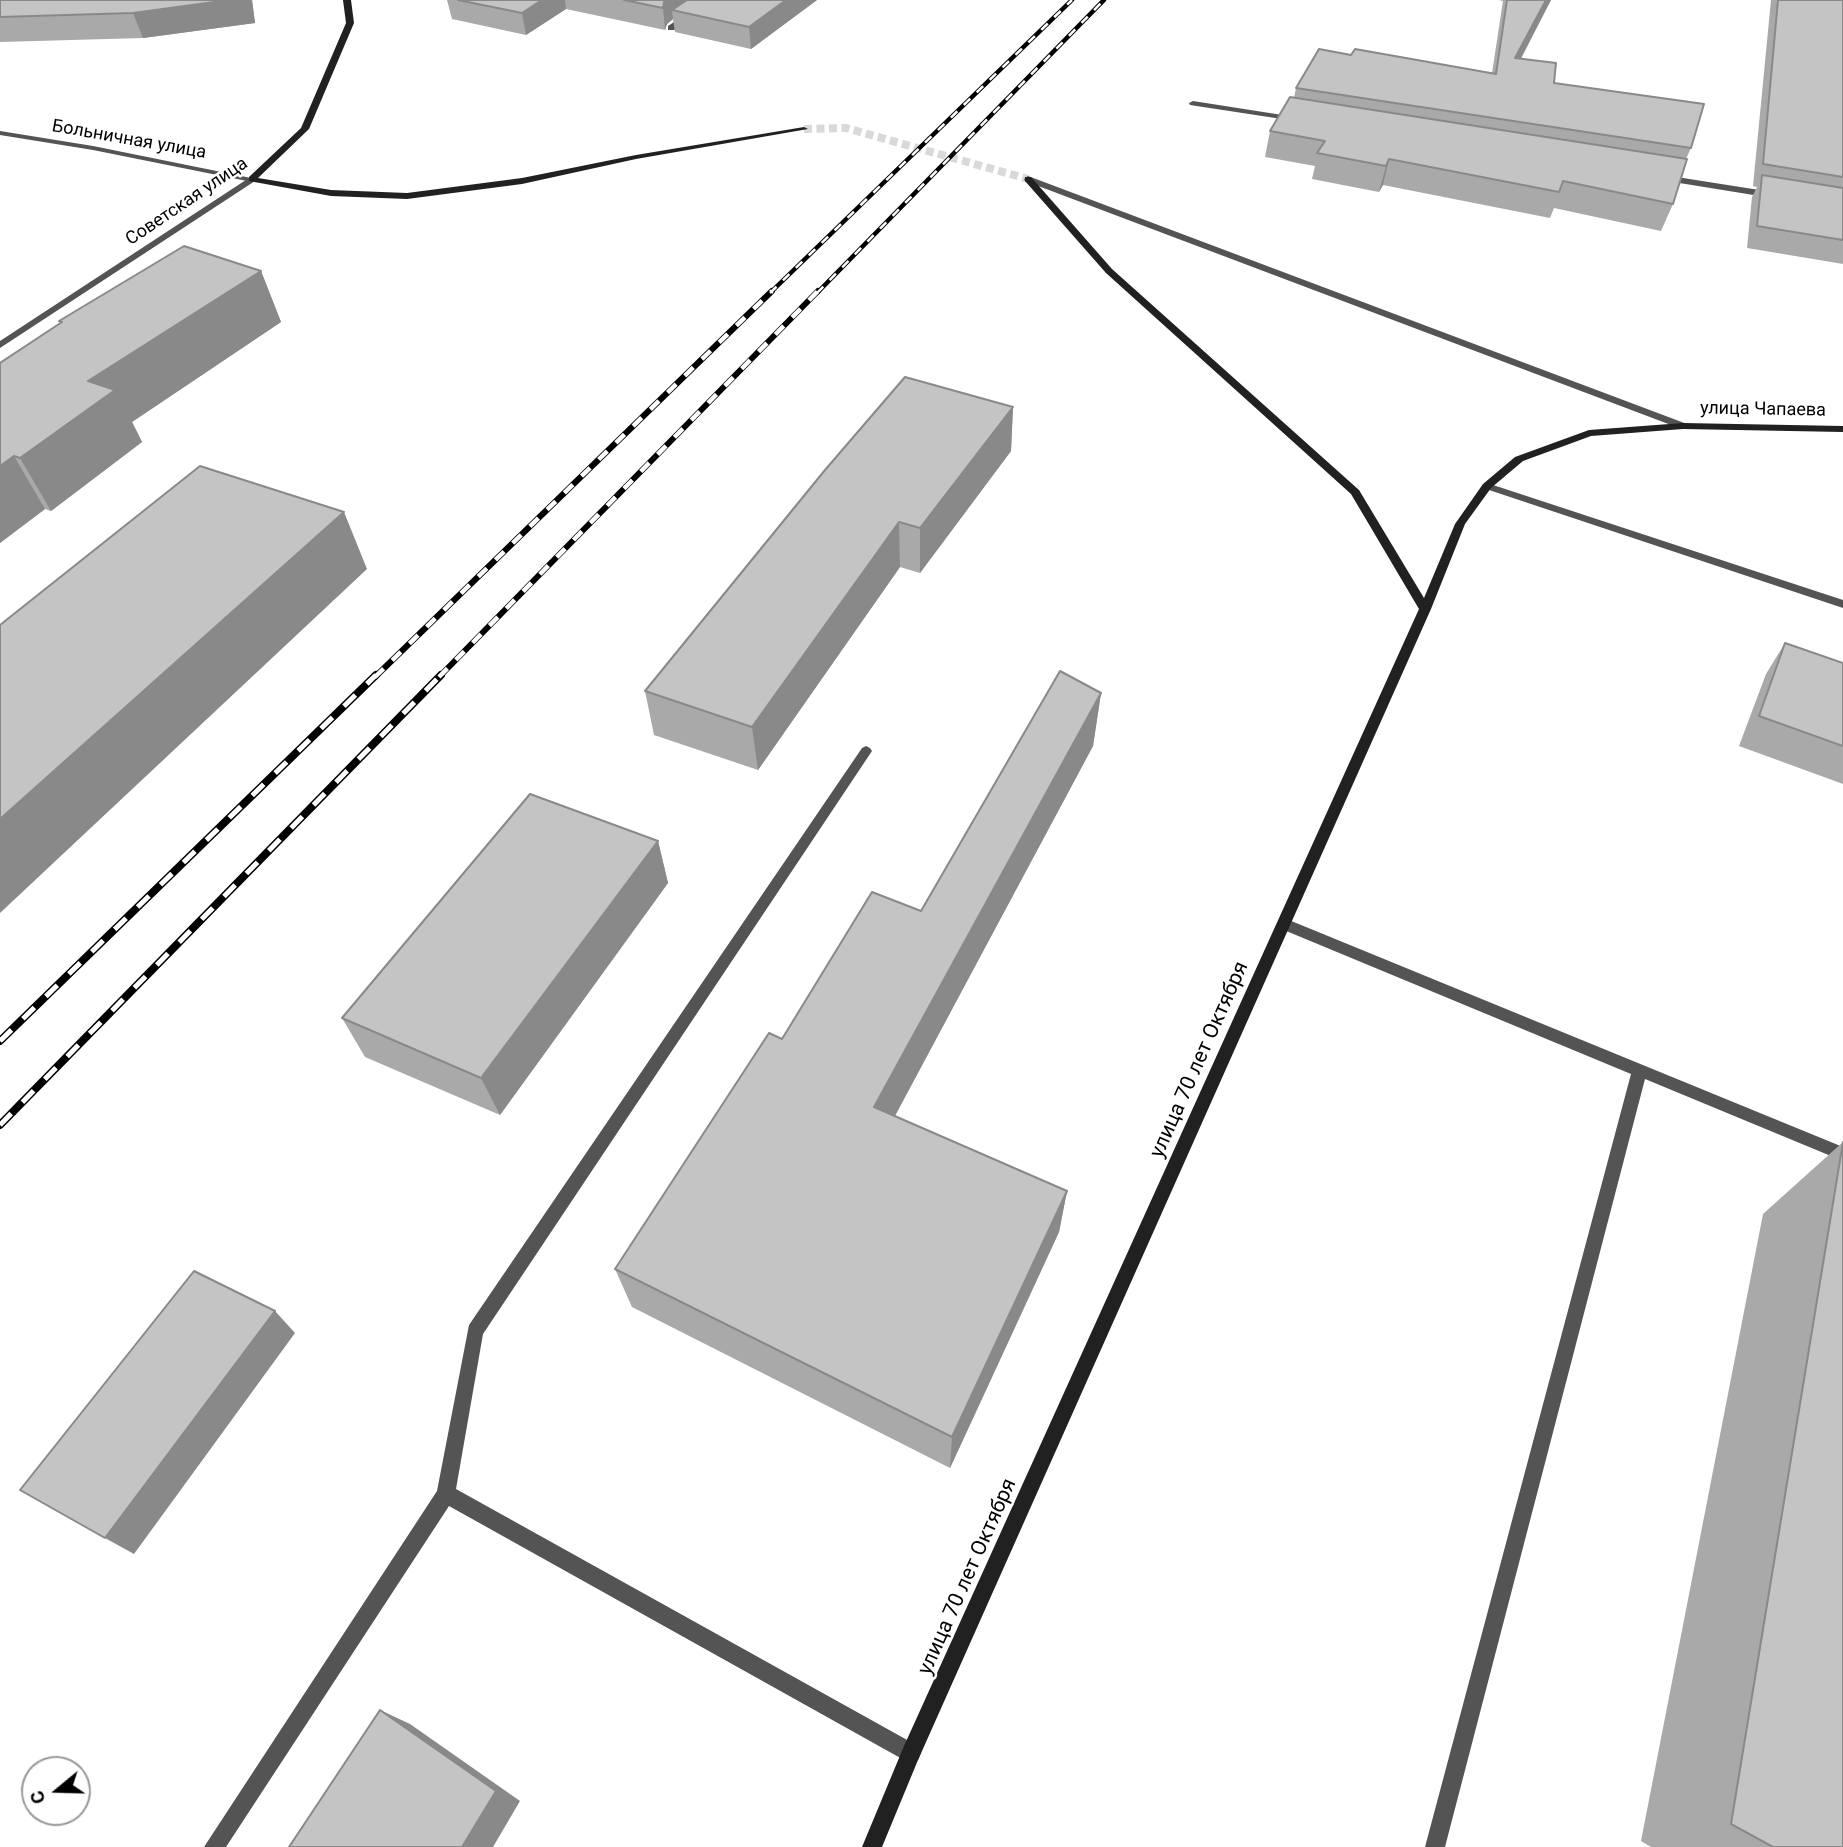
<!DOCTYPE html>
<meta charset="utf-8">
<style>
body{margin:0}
#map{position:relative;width:1843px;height:1847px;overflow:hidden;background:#fff;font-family:Roboto,sans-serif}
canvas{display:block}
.north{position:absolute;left:21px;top:1756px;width:70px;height:70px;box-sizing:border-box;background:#fff;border:2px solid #999;border-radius:50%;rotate:251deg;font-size:19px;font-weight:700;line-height:28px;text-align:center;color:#000}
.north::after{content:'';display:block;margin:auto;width:24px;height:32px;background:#000;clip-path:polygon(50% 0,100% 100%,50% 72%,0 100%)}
</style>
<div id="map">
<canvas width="1843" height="1847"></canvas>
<div class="north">С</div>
</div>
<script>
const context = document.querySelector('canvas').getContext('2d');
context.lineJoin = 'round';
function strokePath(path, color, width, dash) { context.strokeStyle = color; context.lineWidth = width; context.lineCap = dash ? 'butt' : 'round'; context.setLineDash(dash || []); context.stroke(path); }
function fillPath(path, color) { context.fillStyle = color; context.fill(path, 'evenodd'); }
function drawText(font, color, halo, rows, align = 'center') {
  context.font = font + ' Roboto,sans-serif'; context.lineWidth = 5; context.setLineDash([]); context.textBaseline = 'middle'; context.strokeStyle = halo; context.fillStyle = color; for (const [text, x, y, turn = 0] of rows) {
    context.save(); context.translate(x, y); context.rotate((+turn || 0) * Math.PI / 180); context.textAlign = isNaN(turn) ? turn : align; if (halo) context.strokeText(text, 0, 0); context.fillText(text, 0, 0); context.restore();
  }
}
strokePath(new Path2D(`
 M804 129 846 128 1028 179`), '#d9d9d9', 8, [8, 4.5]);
fillPath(new Path2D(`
 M707 0H716L674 30H668V26Z
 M1028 176 1687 424 1688 426 1679 428 1025 181 1024 179Z
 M1487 483 1843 600V608L1483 488 1482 486Z
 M866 746 870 748 872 751 870 754 483 1334 456 1489 918 1746 921 1753 918 1760 911 1763 904 1760 449 1506 226 1847H204L437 1491 469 1325 862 748Z
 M1284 918 1843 1147V1161L1645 1079 1445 1847H1425L1631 1074 1279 928 1277 924 1279 920Z`), '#545454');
fillPath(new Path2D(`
 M1193 101 1295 117 1299 119 1295 121 1190 105 1189 103Z
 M0 131 93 146 256 179 252 182 93 150 0 135Z
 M1664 175 1772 192 1776 195 1772 198 1661 180 1660 178Z`), '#545454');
fillPath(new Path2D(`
 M252 176 256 179 255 181 0 348V341Z`), '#545454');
fillPath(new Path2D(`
 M343 0H351L354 23 309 129 258 178 331 190 407 193 522 178 636 155 804 127 808 129 636 159 522 184 407 199 331 196 249 181V177L301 128 346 23Z
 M1025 177H1031L1112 269 1359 490 1424 598 1455 524 1483 484 1515 457 1589 430 1683 423 1843 426V432L1683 429 1591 436 1523 461 1491 488 1465 524 1431 609 918 1760 882 1847H862L904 1746 1419 609 1351 494 1106 273 1025 181Z`), '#212121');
const railFar2 = new Path2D(`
 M770 293 1072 0
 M817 293 1104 0`);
const railFar1 = new Path2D(`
 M375 677 772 291
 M439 677 818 291`);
const rail = new Path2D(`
 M0 1041 376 675
 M0 1125 441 675`);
strokePath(railFar2, '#000', 4.5);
strokePath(railFar1, '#000', 6);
strokePath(rail, '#000', 8);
strokePath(railFar2, '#fff', 2.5, [9]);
strokePath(railFar1, '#fff', 4.5, [12]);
strokePath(rail, '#fff', 5, [16]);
fillPath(new Path2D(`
 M0 0H252L255 23 143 38 0 42Z
 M447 0H817L751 49 675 32 673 19 667 24 665 30 566 9 526 35 452 19Z
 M1499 0H1551L1521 59 1554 83 1691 148 1686 159 1673 204 1661 231 1554 208 1550 218 1383 185 1379 192 1312 179 1315 166 1265 157 1270 131 1294 98 1296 88 1351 55 1492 73 1503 1Z
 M1771 0H1843V264L1747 248 1752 197 1757 187 1753 186Z
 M261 271 281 322 132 422 142 442 51 511 45 509 0 543V363L60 323 59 321Z
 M1013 407 1011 451 920 573 900 567 758 770 654 735 645 691Z
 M1785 643 1843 663V784L1739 746 1766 674Z
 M1101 693 1093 746 895 1116 1067 1191 1059 1232 950 1468 632 1307 615 1269 921 911Z
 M658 841 668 883 500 1115 365 1057 342 1018Z
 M1843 1142V1847H1651L1641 1841 1763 1214Z`), '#a9a9a9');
fillPath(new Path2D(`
 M229 0H252L255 23 143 38 133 13Z
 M542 0H565L566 9 526 35 522 13Z
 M667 0H702L672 10 673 19 667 24 665 30 663 8 664 2Z
 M786 0H817L751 49 749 27Z
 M1546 0H1551L1507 84 1515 58Z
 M1389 159 1383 185 1379 192 1386 166Z
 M261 271 281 322 132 422 142 442 51 511 20 458 88 381Z
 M1013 407 1011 451 920 573V528Z
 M14 456 45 509 0 543V466Z
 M344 512 367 569 0 913V819Z
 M899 522 900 567 758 770 752 727Z
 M1101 693 1093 746 876 1151 874 1107Z
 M658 841 668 883 500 1115 481 1078Z
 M1067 1191 1059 1232 950 1468 952 1437Z
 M275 1311 295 1333 134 1554 105 1538Z
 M380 1710 410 1724 520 1801 493 1847H462Z`), '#898989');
const building = new Path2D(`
 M0 0H229L133 13 0 17Z
 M458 0H542L522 13Z
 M624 0H667L664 2 663 8Z
 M687 0H786L749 27 672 10Z
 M1507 0H1546L1515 58 1556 63 1554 83 1704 104 1691 148 1296 88 1319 49 1351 55 1355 49 1496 74Z
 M1778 0H1843V177L1763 164Z
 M1290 97 1687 159 1673 204 1563 181 1559 192 1389 159 1386 166 1317 153 1325 141 1270 131Z
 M1762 175 1843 188V240L1757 226Z
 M184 246 261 271 88 381 115 390 20 458 14 456 0 466V363L62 322 59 321Z
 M905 377 1013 407 920 528 899 522 752 727 645 691 825 470Z
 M200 466 344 512 0 819V625Z
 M1785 643 1843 663V746L1759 716Z
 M1060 671 1101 693 874 1107 1067 1191 952 1437 615 1269 769 1033 782 1039 872 892 921 911Z
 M530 794 658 841 481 1078 342 1018Z
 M1843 1142V1847H1773L1731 1824Z
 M194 1271 275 1311 105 1538 20 1490Z
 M380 1710 496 1791 462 1847H289Z`);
fillPath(building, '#c4c4c4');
strokePath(building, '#898989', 2);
drawText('18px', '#000', '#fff', [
 ["Больничная улица",129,140,10],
 ["Советская улица",187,202,-34],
 ["улица Чапаева",1763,410,1]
]);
drawText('21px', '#000', '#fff', [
 ["улица 70 лет Октября",1200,1060,-66],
 ["улица 70 лет Октября",968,1577,-66]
]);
</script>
